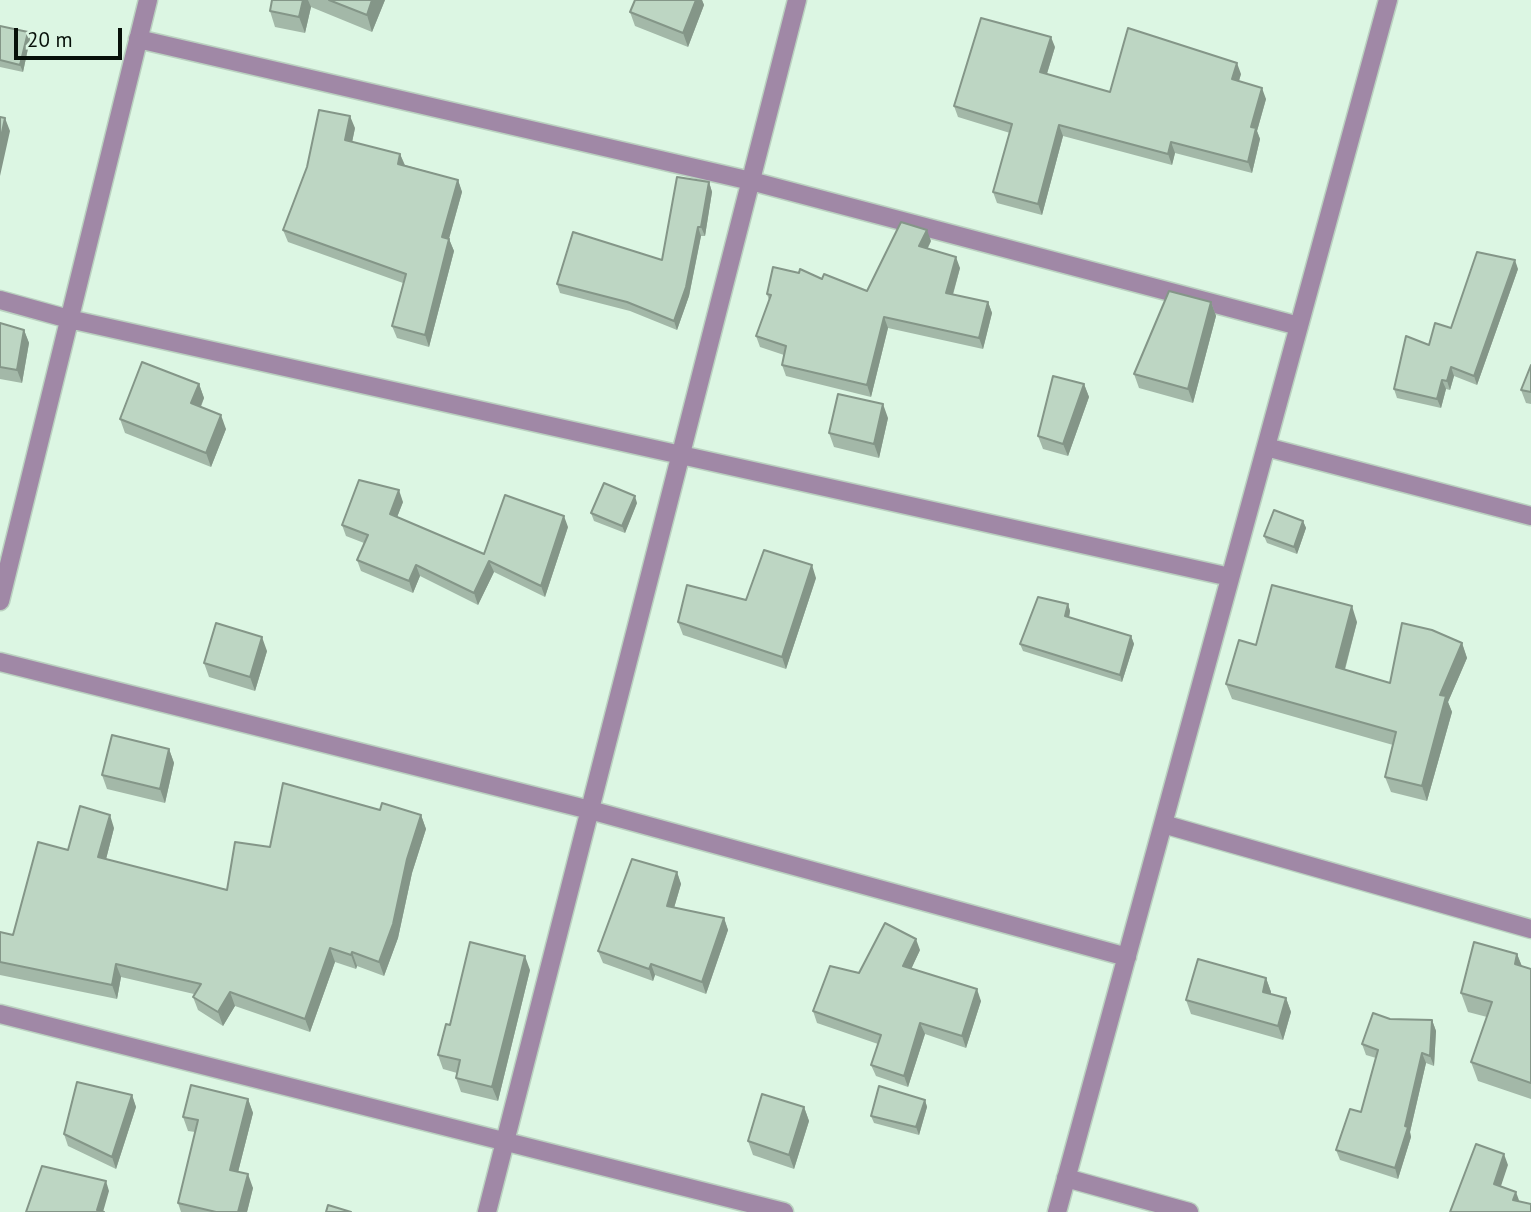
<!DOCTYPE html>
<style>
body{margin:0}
#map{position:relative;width:1531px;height:1212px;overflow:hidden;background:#dcf6e3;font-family:"PT Sans",sans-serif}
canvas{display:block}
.scale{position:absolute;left:14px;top:28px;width:108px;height:32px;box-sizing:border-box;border:4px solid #071009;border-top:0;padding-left:9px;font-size:21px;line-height:24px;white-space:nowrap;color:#071009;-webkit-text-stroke:5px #dcf6e3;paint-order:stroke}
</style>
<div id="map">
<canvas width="1531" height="1212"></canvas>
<div class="scale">20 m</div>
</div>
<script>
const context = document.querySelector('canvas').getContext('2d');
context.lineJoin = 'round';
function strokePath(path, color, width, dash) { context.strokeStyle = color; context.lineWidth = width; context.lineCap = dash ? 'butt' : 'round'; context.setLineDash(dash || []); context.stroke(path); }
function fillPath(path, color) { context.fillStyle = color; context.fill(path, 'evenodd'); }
const minor = new Path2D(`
 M138 39 751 181 1299 326
 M0 300 69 319 1230 577
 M1266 447 1531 516
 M0 601 148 0
 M0 662 590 810 1127 957
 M1163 824 1531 929
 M0 1014 784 1212
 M1066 1178 1189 1212
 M487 1212 797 0
 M1057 1212 1388 0`);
strokePath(minor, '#bad1c0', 21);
strokePath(minor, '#a088a6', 18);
fillPath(new Path2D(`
 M272 0H385L372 32 311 7 305 33 275 27 270 11Z
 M635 0H702L704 5 688 47 635 26 630 12Z
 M0 26 30 39 23 72 0 67Z
 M1055 47 1047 74 1110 92 1241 74 1239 81 1266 99 1257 131 1260 139 1252 173 1175 153 1172 165 1063 136 1042 215 997 203 993 192 1010 133 958 117 954 106Z
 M355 128 352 142 400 154 405 165 458 180 462 192 449 239 454 251 429 347 397 338 392 326 403 283 288 242 283 230Z
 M709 182 712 192 705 236H701L689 296 677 330 630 311 560 293 557 284 662 260Z
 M931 241 928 248 960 268 953 295 988 302 992 313 983 349 888 328 871 397 786 376 782 365 784 355 760 347 756 336 769 300 767 294 867 291Z
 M1518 269 1477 385 1454 376 1450 390 1446 389 1441 408 1397 398 1394 389 1429 345 1451 328Z
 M1211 302 1216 316 1193 403 1139 388 1134 374Z
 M0 323 24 330 29 343 22 383 0 379Z
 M1531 365V404L1526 403 1521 390Z
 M199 384 204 398 201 407 226 429 211 467 125 433 120 419Z
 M1084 384 1089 397 1068 456 1043 449 1038 436Z
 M888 418 879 458 834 447 829 433Z
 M403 502 397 517 484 554 568 527 545 597 494 572 478 605 420 576 413 593 361 571 357 560 364 543 346 536 342 525Z
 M637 503 625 533 594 521 591 513Z
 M1303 521 1306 528 1297 554 1267 543 1264 536Z
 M816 578 786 669 683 635 678 622Z
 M1068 604 1070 611 1069 617 1131 636 1134 644 1122 682 1023 651 1020 644Z
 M1357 622 1345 670 1390 683 1462 643 1467 658 1448 702 1452 712 1427 801 1391 792 1385 777 1393 745 1232 699 1226 684 1256 645Z
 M267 651 255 691 209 677 204 663Z
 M169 749 174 763 165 803 107 789 102 775Z
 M380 810 421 815 426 829 412 873 398 938 384 976 357 966 356 969 335 962 310 1032 235 1006 223 1026 198 1010 193 997 194 994 121 977 117 999 0 975V932L13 935 68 850 114 828 106 859 227 890 270 847Z
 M677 872 681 884 674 908 724 918 728 930 706 994 655 975 653 981 603 963 598 951Z
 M920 950 911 969 981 1001 966 1048 925 1034 908 1087 876 1076 871 1065 878 1044 817 1023 813 1011 859 973Z
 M1517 954 1522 966 1531 969V1099L1478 1081 1471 1062 1487 1017 1468 1012 1461 993Z
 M530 970 498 1101 461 1092 456 1078 457 1073 443 1069 438 1055 450 1025Z
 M1266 978 1271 992V994L1286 998 1291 1012 1283 1040 1191 1014 1186 1000Z
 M1390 1019 1432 1020 1436 1031 1434 1066 1426 1063 1410 1132 1411 1137 1398 1179 1340 1160 1336 1150 1361 1112 1376 1058 1366 1055 1362 1044Z
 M132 1095 136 1107 116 1169 68 1146 64 1134Z
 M248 1099 253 1113 238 1172 253 1188 247 1212H181L178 1203 195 1132 188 1131 183 1117Z
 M925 1100 927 1107 919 1135 874 1123 871 1116Z
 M804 1107 809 1121 794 1169 753 1155 748 1141Z`), '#a3b8a8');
fillPath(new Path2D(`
 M303 0H308L311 7 305 33 299 17Z
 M372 0H385L372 32 367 15Z
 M696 0H702L704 5 688 47 683 33Z
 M28 32 30 39 23 72 20 65Z
 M1051 37 1055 47 1044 83 1040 72Z
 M1237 63 1241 74 1236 90 1232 79Z
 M1262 88 1266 99 1257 131 1260 139 1252 173 1248 162 1251 127Z
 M350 116 355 128 350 152 345 140Z
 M5 118 10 131 0 176V142Z
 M1059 125 1063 136 1042 215 1038 204Z
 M1171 142 1175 153 1172 165 1168 154Z
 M400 154 405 166 398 164Z
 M458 180 462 192 446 249 442 237Z
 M709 182 712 192 705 236 701 227Z
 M698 227 701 236 689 296 677 330 674 321Z
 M927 230 931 241 923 257 919 246Z
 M449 239 454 251 429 347 425 335Z
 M956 257 960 268 950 304 946 293Z
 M1515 260 1518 269 1477 385 1474 376Z
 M988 302 992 313 983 349 979 338Z
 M1211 302 1216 316 1193 403 1188 389Z
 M884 317 888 328 871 397 867 385Z
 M24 330 29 343 22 383 17 370Z
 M1451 367 1454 376 1450 390 1447 381Z
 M1442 380 1446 389 1441 408 1437 399Z
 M199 384 204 398 196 417 191 403Z
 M1084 384 1089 397 1068 456 1063 444Z
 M883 404 888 418 879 458 874 444Z
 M221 415 226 429 211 467 206 453Z
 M399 490 403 502 394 525 390 514Z
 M635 496 637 503 625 533 622 526Z
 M564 516 568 527 545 597 541 586Z
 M1303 521 1306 528 1297 554 1294 547Z
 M489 561 494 572 478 605 474 593Z
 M416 565 420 576 413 593 409 581Z
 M812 565 816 578 786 669 782 657Z
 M1068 604 1070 611 1068 623 1065 616Z
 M1352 606 1357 622 1341 683 1336 667Z
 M1131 636 1134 644 1122 682 1120 675Z
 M262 637 267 651 255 691 250 677Z
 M1462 643 1467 658 1448 702 1452 712 1427 801 1422 786 1440 695Z
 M169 749 174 763 165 803 160 789Z
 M110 815 114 828 103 871 98 857Z
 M421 815 426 829 412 873 398 938 384 976 379 962 407 859Z
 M677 872 681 884 671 918 667 906Z
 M724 918 728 930 706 994 702 982Z
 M916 939 920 950 907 978 903 966Z
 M330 948 335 962 310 1032 305 1019Z
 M352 952 357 966 356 969 351 955Z
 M1517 954 1524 972 1515 964Z
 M525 956 530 970 498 1101 492 1087Z
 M116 964 121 977 117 999 112 985Z
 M651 964 655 975 653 981 649 969Z
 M1266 978 1271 992 1268 1006 1263 992Z
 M977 989 981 1001 966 1048 962 1036Z
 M230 992 235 1006 223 1026 218 1012Z
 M1286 998 1291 1012 1283 1040 1278 1026Z
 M1432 1020 1436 1031 1434 1066 1430 1056Z
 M920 1023 925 1034 908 1087 904 1076Z
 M1422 1053 1426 1063 1410 1132 1411 1137 1398 1179 1395 1168Z
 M132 1095 136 1107 116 1169 112 1157Z
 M248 1099 253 1113 235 1184 230 1170Z
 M925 1100 927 1107 919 1135 916 1127Z
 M804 1107 809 1121 794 1169 789 1155Z
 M1504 1154 1508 1165 1498 1195 1494 1184Z
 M248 1174 253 1188 247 1212H238Z
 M106 1181 109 1191 103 1212 97 1210Z
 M1516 1192 1520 1203 1513 1200Z`), '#849688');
const building = new Path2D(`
 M272 0H303L299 17 270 11Z
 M329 0H372L367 15Z
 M635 0H696L683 33 630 12Z
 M981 18 1051 37 1040 72 1110 92 1128 28 1237 63 1232 79 1262 88 1251 127 1256 128 1248 162 1171 142 1168 154 1059 125 1038 204 993 192 1012 124 954 106Z
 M0 26 28 32 20 65 0 60Z
 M319 110 350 116 345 140 400 154 398 164 458 180 442 237 449 239 425 335 392 326 406 274 283 230 307 167Z
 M0 117 5 118 0 142Z
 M677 177 709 182 701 227H698L686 287 674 321 627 302 557 284 573 232 662 260Z
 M901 222 927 230 919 246 956 257 946 293 988 302 979 338 884 317 867 385 782 365 786 346 756 336 771 295 767 294 773 267 799 273 800 269 822 279 824 274 867 291Z
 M1477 252 1515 260 1474 376 1451 367 1447 381 1442 380 1437 399 1394 389 1406 336 1429 345 1435 323 1451 328Z
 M1169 291 1211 302 1188 389 1134 374Z
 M0 323 24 330 17 370 0 367Z
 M142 362 199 384 191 403 221 415 206 453 120 419Z
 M1531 365V392L1521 390Z
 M1053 376 1084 384 1063 444 1038 436Z
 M838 394 883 404 874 444 829 433Z
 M359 480 399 490 390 514 484 554 505 495 564 516 541 586 489 561 474 593 416 565 409 581 357 560 368 535 342 525Z
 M604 483 635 496 622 526 591 513Z
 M1274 510 1303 521 1294 547 1264 536Z
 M764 550 812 565 782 657 678 622 687 585 746 600Z
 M1272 585 1352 606 1336 667 1390 683 1402 623 1432 630 1462 643 1440 695 1446 696 1422 786 1385 777 1396 732 1226 684 1239 640 1256 645Z
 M1038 597 1068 604 1065 616 1131 636 1120 675 1020 644Z
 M216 623 262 637 250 677 204 663Z
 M112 735 169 749 160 789 102 775Z
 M283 783 380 810 382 803 421 815 407 859 393 924 379 962 352 952 351 955 330 948 305 1019 230 992 218 1012 193 997 201 984 116 964 112 985 0 962V932L13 935 38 842 68 850 80 806 110 815 98 857 227 890 235 842 270 847Z
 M632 859 677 872 667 906 724 918 702 982 651 964 649 969 598 951Z
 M885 923 916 939 903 966 977 989 962 1036 920 1023 904 1076 871 1065 881 1035 813 1011 830 966 859 973Z
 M470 942 525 956 492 1087 456 1078 460 1060 438 1055 446 1024 450 1025Z
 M1474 942 1517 954 1515 964 1531 969V1083L1471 1062 1492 1002 1461 993Z
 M1198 959 1266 978 1263 992 1286 998 1278 1026 1186 1000Z
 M1373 1013 1390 1019 1432 1020 1430 1056 1422 1053 1405 1126 1408 1127 1395 1168 1336 1150 1350 1109 1361 1112 1378 1050 1362 1044Z
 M77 1082 132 1095 112 1157 64 1134Z
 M191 1085 248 1099 230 1170 248 1174 238 1212H216L178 1203 198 1120 183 1117Z
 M879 1086 925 1100 916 1127 871 1116Z
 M762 1094 804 1107 789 1155 748 1141Z
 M1476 1144 1504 1154 1494 1184 1516 1192 1513 1200 1531 1204V1212H1450Z
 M42 1166 106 1181 97 1210 104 1212H26Z
 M328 1205 351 1212H326Z`);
fillPath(building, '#bdd6c3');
strokePath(building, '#849688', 2);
</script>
